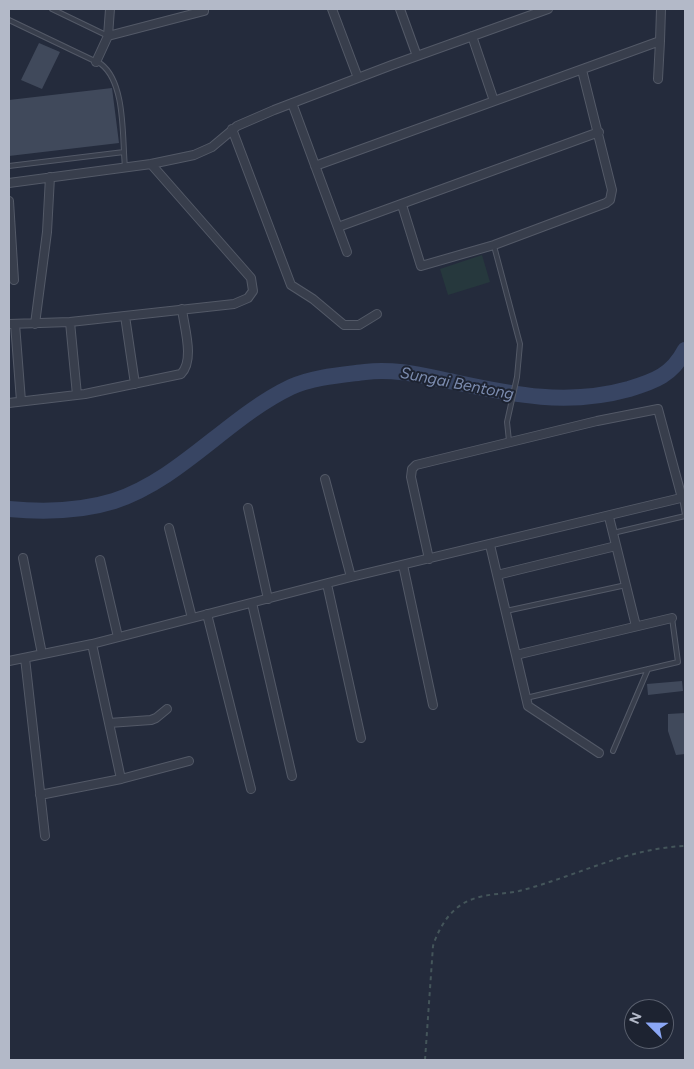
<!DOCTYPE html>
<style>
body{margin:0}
#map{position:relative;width:694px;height:1069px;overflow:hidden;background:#242b3c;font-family:Figtree,sans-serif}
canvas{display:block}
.frame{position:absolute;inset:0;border:10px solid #b3b9c8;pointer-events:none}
.north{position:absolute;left:624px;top:999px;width:50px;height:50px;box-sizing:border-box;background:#1d2331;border:1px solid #595f6d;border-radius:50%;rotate:293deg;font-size:14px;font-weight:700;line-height:20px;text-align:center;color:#b3b9c8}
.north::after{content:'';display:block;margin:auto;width:18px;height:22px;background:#8ba7f5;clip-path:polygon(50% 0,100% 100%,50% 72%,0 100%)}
</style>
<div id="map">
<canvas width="694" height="1069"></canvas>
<div class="frame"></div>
<div class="north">N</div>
</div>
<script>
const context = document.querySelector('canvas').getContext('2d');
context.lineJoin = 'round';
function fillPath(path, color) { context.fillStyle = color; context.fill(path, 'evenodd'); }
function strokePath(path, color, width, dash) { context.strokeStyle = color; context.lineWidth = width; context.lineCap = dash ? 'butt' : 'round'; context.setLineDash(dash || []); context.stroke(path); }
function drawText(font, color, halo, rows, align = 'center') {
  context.font = font + ' Figtree,sans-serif'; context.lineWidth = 4; context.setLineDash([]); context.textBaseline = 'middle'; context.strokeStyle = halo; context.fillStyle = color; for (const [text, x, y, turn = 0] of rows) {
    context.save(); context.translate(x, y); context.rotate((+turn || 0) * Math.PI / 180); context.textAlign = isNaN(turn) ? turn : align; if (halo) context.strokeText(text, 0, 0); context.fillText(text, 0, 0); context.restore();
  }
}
fillPath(new Path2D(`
 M482 255 490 282 448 295 440 269Z`), '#26383d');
strokePath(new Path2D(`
 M9 509C42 512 82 511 114 501 181 479 228 417 291 387 313 377 341 375 365 372 395 368 424 376 454 382 514 395 568 406 629 389 655 381 672 375 685 350`), '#384563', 16);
fillPath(new Path2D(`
 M39 43 60 52 42 89 21 80Z
 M112 88 119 143 9 156V100Z
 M682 681 683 691 648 695 647 684Z
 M685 713V754L676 755 668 731V714Z`), '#40495b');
const lane = new Path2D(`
 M52 9 108 36
 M9 20 101 64C126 83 122 138 125 167
 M9 166 124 152
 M494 246 520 344 517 377 507 422 509 441
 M682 498 685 515
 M613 533 685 516
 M506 611 626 585
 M526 698 678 662 672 618
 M613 751 648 669`);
const street = new Path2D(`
 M332 9 358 78
 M400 9 417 56
 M108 36 204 11V9
 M472 36 494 101
 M96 62 108 36 110 9
 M658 79 660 41
 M292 103 347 252
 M232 129 291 285 313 299 344 325H359L377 314
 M315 166 660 41 661 9
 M9 183 151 164 194 155 212 147 237 126 274 110 392 65 548 9
 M9 201 14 280
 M402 205 421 266 494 245 606 203 610 200 612 190 582 70
 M338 227 599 132
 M125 316 135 384
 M70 322 77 395
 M9 324 70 322 234 304 248 298 253 291 251 278 151 164
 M15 324 21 401
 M35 324 47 232 50 177
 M9 403 85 394 181 374C195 360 184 327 182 309
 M325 479 351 577
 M248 508 268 599
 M609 517 636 626
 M169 528 192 618
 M490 545 528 706 599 753
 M23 558 42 654
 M429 559 411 477 412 469 416 465 597 421 658 409 682 498
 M100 560 118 637
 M403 565 433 705
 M497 575 616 546
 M327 584 361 738
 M252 603 292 776
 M207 614 251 789
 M92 644 121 779
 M516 655 672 618
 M25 658 45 836
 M9 661 92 644 351 577 685 497
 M109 723 151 720 156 718 167 709
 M40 795 121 779 189 761`);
strokePath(lane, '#535967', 6);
strokePath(street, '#535967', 10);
strokePath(new Path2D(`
 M425 1060 433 946C438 930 448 912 464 903 482 893 500 895 519 891 575 877 627 848 685 846`), '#44555a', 2, [4, 4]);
strokePath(lane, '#383e4c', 4);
strokePath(street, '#383e4c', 8);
drawText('italic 16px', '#7c8caf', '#1d2331', [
 ["Sungai Bentong",457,384,11]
]);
</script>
